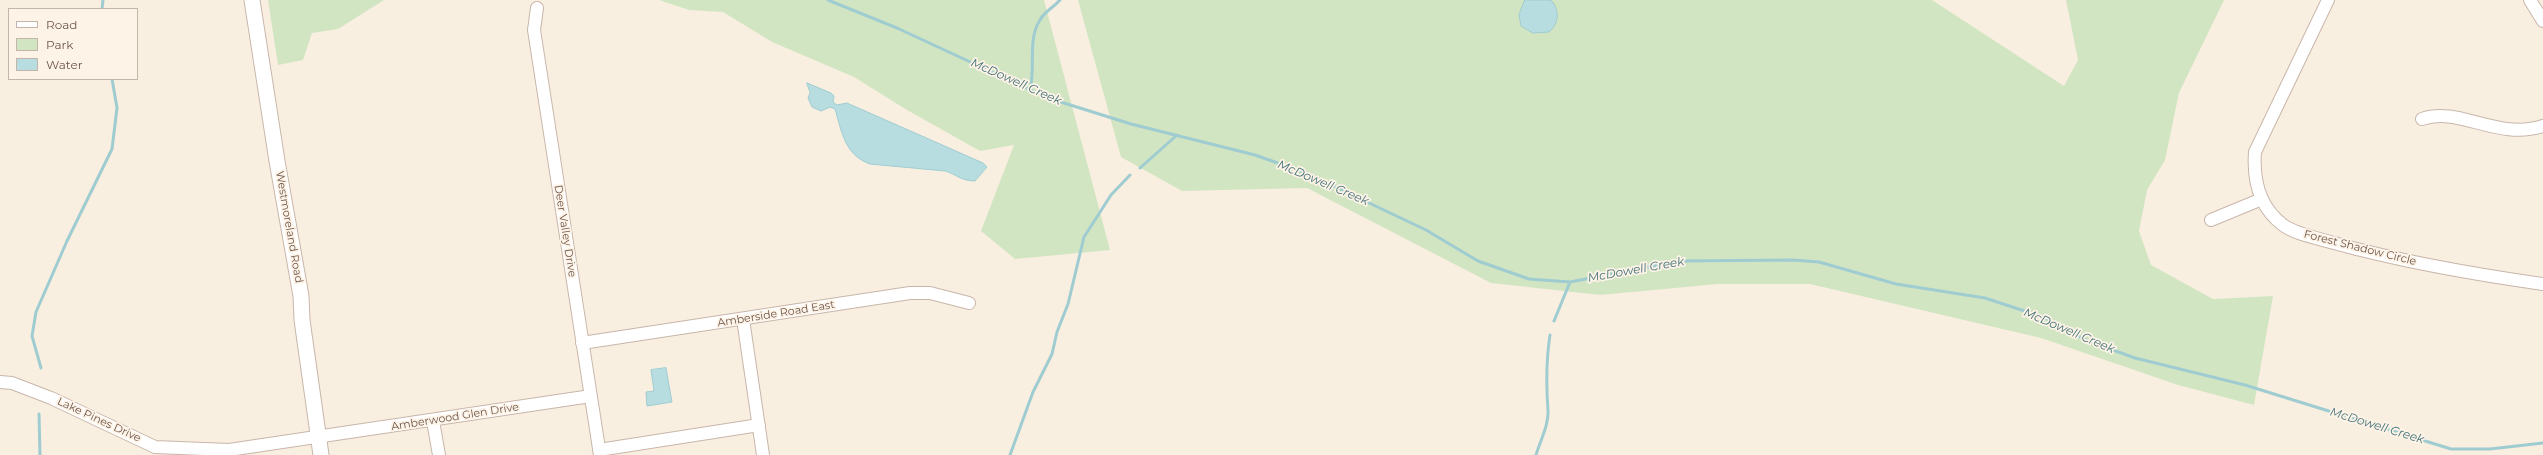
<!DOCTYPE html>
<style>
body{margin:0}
#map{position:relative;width:2543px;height:455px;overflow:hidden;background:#f9efe1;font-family:Montserrat,sans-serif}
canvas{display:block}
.legend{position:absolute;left:8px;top:8px;width:130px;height:72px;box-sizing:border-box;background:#fdf3e7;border:1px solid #c4b4a9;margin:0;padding:5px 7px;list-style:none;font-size:12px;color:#6e564b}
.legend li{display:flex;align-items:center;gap:8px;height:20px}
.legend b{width:20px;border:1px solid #c4b4a9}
</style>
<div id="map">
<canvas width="2543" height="455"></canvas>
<ul class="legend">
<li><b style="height:5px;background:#fff"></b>Road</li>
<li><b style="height:11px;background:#d2e5c2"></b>Park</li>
<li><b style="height:11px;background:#b8dde1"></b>Water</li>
</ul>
</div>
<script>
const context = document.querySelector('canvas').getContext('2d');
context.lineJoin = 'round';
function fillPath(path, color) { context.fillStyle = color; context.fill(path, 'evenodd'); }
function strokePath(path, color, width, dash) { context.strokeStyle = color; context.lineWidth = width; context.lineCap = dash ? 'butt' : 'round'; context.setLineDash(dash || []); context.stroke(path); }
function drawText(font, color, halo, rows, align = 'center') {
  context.font = font + ' Montserrat,sans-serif'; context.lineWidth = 3.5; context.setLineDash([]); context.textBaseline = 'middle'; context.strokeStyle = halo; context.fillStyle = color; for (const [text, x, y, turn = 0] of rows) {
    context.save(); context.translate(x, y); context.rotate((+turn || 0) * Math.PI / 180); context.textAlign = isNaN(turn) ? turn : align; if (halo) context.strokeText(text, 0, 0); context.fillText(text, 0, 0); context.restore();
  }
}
fillPath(new Path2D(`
 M268 0H384L338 29 312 33 303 60 278 65Z
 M659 0H1044L1110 250 1015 259 981 231 1014 145 980 151 907 110 854 77 772 42 723 12 689 10Z
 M1078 0H1932L2064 86 2078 60 2066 0H2224L2179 93 2165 160 2147 190 2139 231 2151 265 2213 299 2273 296 2254 405 2178 385 2041 338 1810 284H1718L1600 295 1491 283 1307 188 1182 191 1121 157Z`), '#d2e5c2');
const water = new Path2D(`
 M1525 0H1551C1560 10 1559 24 1549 32L1533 33 1521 26 1519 15Z
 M807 83 831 93 834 96 833 102 837 105 847 103 983 163 987 167 975 181C961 181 956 174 945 171L870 164C845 155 842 133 835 109L830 107 821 111 812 107 808 98 810 93Z
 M666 368 672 402 647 406 646 392 654 391 651 370Z`);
fillPath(water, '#b8dde1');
strokePath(water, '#9fccd1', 1);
strokePath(new Path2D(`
 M828 0 897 28 1048 98 1131 124 1255 155 1306 173 1426 230 1478 261 1529 279 1570 282 1679 261 1793 260 1819 262 1896 284 1985 298 2043 317 2088 341 2135 358 2245 385 2451 449H2490L2543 443
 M102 9 103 0
 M1030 89C1036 66 1027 40 1040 20 1044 12 1054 7 1060 0
 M1140 168 1177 135
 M1554 321 1570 282
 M41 368 32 336 36 312 67 241 112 149 117 108 112 79
 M39 414 40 455
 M1010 455 1033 392 1052 354 1057 332 1068 304 1084 237 1111 195 1130 175
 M1536 455C1540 441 1549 425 1548 410 1546 384 1546 361 1550 335`), '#9fccd1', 3);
const minor = new Path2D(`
 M2328 0 2255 152C2253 180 2259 207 2283 225 2297 235 2318 238 2334 243 2403 262 2472 274 2543 284
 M2530 0 2543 21
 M537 8 534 30 600 455
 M2422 119C2459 106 2498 141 2543 126
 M2211 220 2262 199
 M743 319 763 455
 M582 343 910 293H930L969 303
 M0 382 12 383 51 398 155 447 229 450 591 396
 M433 421 439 455
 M599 450 759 425`);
const tertiary = new Path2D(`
 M252 0 277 161 301 296 302 320 321 455`);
strokePath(minor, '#c9b6aa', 14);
strokePath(tertiary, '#c9b6aa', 17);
strokePath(minor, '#fff', 12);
strokePath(tertiary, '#fff', 15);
drawText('11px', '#6e564b', '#fdf3e7', [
 ["Westmoreland Road",289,227,80],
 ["Deer Valley Drive",565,231,81],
 ["Forest Shadow Circle",2360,248,14],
 ["Amberside Road East",776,314,-9],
 ["Amberwood Glen Drive",455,417,-9],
 ["Lake Pines Drive",99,420,25]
]);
drawText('italic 12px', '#437379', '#fdf3e7', [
 ["McDowell Creek",1016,82,24],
 ["McDowell Creek",1323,183,23],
 ["McDowell Creek",1636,270,-10],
 ["McDowell Creek",2069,331,23],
 ["McDowell Creek",2377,426,17]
]);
</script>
